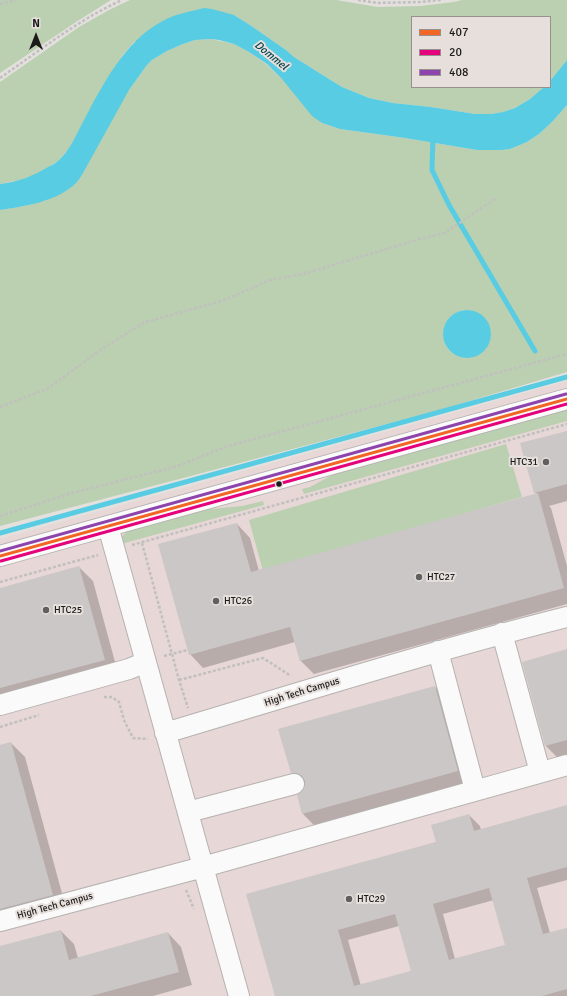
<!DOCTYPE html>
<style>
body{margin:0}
#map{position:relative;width:567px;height:996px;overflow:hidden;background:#e3e0de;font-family:Signika,sans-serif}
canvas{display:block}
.legend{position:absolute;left:411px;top:16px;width:140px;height:72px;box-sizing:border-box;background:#e6dfdb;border:1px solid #96918e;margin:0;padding:5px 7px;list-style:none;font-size:12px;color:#1d1b1a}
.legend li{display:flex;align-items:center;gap:8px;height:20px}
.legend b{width:20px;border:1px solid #96918e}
.north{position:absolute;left:16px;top:16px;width:40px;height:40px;-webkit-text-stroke:3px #e6dfdb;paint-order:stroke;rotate:0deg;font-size:11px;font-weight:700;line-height:16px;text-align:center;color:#1d1b1a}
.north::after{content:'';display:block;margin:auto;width:14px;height:18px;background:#1d1b1a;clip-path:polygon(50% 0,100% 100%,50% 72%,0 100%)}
</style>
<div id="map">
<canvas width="567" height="996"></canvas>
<ul class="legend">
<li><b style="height:5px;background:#f26522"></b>407</li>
<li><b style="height:5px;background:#e5007d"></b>20</li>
<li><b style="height:5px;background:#8e44ad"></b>408</li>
</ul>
<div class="north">N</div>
</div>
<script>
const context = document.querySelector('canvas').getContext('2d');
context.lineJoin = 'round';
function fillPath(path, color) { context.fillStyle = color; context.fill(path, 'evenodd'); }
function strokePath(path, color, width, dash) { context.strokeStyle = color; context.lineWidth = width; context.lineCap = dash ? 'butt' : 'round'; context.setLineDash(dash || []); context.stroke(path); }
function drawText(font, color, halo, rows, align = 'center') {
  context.font = font + ' Signika,sans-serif'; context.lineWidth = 4; context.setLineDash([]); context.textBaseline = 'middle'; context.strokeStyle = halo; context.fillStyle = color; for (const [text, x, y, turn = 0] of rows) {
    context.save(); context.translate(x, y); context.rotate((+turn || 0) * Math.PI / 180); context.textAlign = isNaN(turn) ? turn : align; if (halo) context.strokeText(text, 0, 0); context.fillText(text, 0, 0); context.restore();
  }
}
fillPath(new Path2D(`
 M567 381V996H0V539L445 415Z`), '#e7d7d6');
fillPath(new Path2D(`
 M0 0H111L76 22 0 73Z
 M130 0H336L378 7 420 6 454 2 462 0H567V60L550 81V17H412V87H544L530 99 515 108 503 112 491 114H475L431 107 393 103 369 98 342 87 329 79 294 57 286 50 250 25 234 15 134 42 122 56 108 78 69 149 58 161 37 174 20 180 0 184V82L79 27 109 10Z
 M211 39 234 44 249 52 266 64 282 79 322 123 340 129 405 138 477 150H502L510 149 527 142 539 134 553 121 567 105V372L443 409 187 477 0 526V210L30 205 37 202 45 201 129 90 147 65 152 60 167 51 183 44 195 40ZM463 310H470L491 336C482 371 438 360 444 329 447 318 452 314 463 310Z
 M567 407V421L304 494 302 489 310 487 343 469Z
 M506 444 522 497 263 571 249 520Z
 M263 501 264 505 121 544 122 537 129 528 201 510 242 506Z`), '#bad0b0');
fillPath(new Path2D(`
 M204 8 212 9 234 15 250 25 286 50 294 57 329 79 342 87 369 98 393 103 431 107 475 114H491L503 112 515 108 530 99 544 87H550V81L567 60V105L553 121 539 134 527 142 510 149 502 150H477L405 138 340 129 322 123 312 116 282 79 267 64 249 52 234 44 219 40 211 39 195 40 183 44 167 51 152 60 147 65 129 90 83 173C81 176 79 180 76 183 56 202 26 206 0 210V184C18 182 33 176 48 167 52 165 56 163 59 160 70 150 76 135 83 122 102 86 124 42 161 22 174 14 189 12 204 8Z
 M443 334a24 24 0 1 1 48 0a24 24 0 1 1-48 0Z`), '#58cce2');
fillPath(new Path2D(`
 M567 432V501L549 506 551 508 567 566V604L314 674 300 660 295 642 203 668 190 654 237 524 250 538 259 571 537 494 535 493Z
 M79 567 93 581 118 673 0 706V589Z
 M567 651V757L559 759 546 746Z
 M435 687 449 701 471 784 316 827 303 814 302 793 306 788 291 772Z
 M11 743 25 757 66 908 0 928V746Z
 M567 806V880L537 888 550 933 567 929V996H276L248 895 437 842 469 815 480 826 481 830ZM494 900 506 945 455 959 443 914ZM399 926 412 971 361 986 348 940Z
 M61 931 74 944 78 958 168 933 181 947 192 985 153 996H0V947Z`), '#0003');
strokePath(new Path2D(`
 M433 137 432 170 449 205 535 351
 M0 533 567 377`), '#58cce2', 5);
fillPath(new Path2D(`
 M567 431V484L534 493 520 443Z
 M538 493 564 588 300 661 290 627 189 655 158 544 237 523 251 572Z
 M79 566 105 660 0 688V588Z
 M567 649V740L545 746 522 662Z
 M435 686 458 771 302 814 297 795 302 792 305 787V781L302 776 297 773H291L278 729Z
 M11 742 53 895 0 909V745Z
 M567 805V867L527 878 543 934 567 928V989L542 996H275L246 894 436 842 431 825 469 814 474 831ZM489 888 505 945 449 960 433 904ZM395 914 411 971 354 986 338 930Z
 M61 930 69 960 168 932 179 972 91 996H0V946Z`), '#cac7c6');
const minor = new Path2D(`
 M108 526 239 996
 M0 556 567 399
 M502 633 540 772
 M438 651 456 719 475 790
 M0 705 129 669 146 662
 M165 733C299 693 432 651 567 617
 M188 812 294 784
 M0 921 203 867 567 765`);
strokePath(minor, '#b5b2b0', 22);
strokePath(new Path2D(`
 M358 0 377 3 420 2 441 0
 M0 4 16 0
 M0 78C39 51 78 20 122 0
 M0 407 47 389 102 349 143 323 178 313 222 301 270 280 303 274 420 239 445 233 496 198
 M0 516 72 493 178 466 225 447 567 354
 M142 543 179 680 188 708
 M132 545 567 424
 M0 582 98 555
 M164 656 187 650
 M179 680 263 658 291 676
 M104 697H112L119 702 124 720 133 738 148 739
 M0 727 39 715
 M186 890 194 909`), '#c1c0bf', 2.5, [3, 2]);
strokePath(minor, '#fbfafa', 20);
strokePath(new Path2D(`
 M0 556 567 399`), '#f26522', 3);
strokePath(new Path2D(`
 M1 561 567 404`), '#e5007d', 3);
strokePath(new Path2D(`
 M0 551 566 394`), '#8e44ad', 3);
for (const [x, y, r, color] of [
 [546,462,4,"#62605f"],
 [279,484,3.5,"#1d1b1a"],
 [419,577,4,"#62605f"],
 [216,601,4,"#62605f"],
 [46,610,4,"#62605f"],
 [349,899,4,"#62605f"]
]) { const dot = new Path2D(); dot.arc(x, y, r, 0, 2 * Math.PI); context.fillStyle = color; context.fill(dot); strokePath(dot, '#e6dfdb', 1.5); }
drawText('10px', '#1d1b1a', '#e6dfdb', [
 ["HTC31",538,462,"right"],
 ["HTC27",427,577],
 ["HTC26",224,601],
 ["HTC25",54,610],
 ["HTC29",357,899]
], 'left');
drawText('10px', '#1d1b1a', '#e6dfdb', [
 ["High Tech Campus",302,692,-17],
 ["High Tech Campus",55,906,-15]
]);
drawText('italic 11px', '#004452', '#e6dfdb', [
 ["Dommel",271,56,39]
]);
</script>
